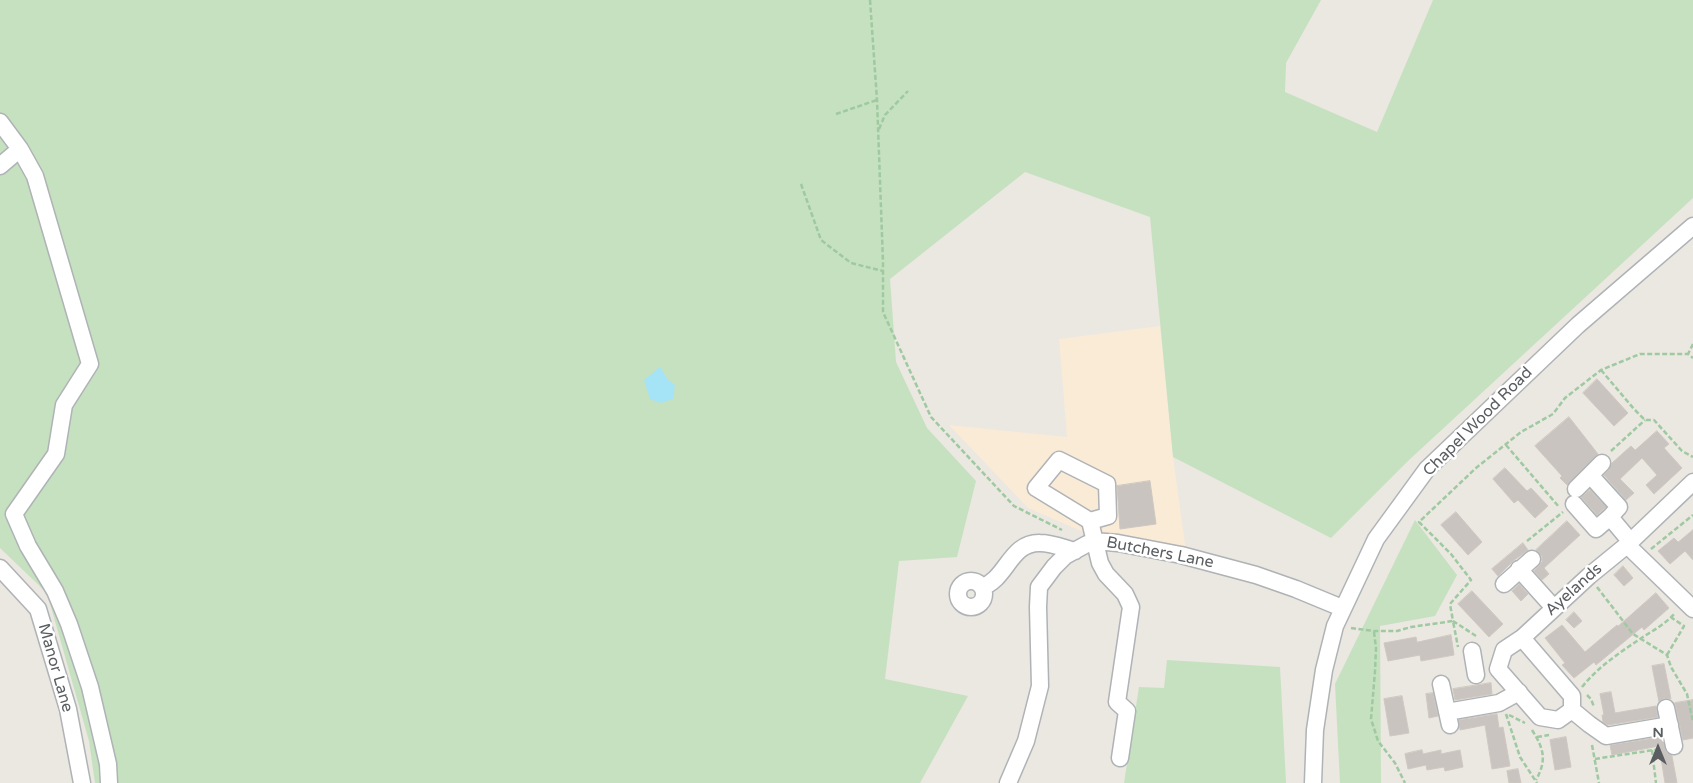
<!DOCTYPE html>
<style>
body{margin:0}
#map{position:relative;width:1693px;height:783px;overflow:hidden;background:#ebe7e1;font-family:"Varela Round",sans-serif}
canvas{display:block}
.north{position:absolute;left:1633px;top:723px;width:50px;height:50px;-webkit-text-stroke:4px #fff;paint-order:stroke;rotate:0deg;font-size:14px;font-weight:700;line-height:20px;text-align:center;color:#5a5e61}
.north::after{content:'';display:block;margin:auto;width:18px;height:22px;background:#5a5e61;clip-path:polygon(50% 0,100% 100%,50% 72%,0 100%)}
</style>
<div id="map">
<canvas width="1693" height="783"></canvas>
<div class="north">N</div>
</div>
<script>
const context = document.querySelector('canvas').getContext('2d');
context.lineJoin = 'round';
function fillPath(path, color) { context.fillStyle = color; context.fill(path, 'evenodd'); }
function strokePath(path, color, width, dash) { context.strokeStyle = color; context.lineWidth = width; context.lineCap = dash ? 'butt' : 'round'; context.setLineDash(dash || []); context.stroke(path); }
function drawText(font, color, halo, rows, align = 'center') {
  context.font = font + ' "Varela Round",sans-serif'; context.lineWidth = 5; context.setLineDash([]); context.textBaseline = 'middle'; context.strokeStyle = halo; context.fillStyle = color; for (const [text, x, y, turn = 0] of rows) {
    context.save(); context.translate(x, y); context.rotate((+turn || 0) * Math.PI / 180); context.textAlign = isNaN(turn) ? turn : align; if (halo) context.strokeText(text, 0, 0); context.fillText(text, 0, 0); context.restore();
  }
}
fillPath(new Path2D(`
 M1160 326 1173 457 1186 551 1088 534 1028 508 949 425 1067 437 1059 339Z`), '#faebd7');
fillPath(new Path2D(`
 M0 0H1321L1286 63 1285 92 1377 132 1433 0H1693V198L1409 460 1331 538 1173 457 1150 217 1025 172 890 279 896 362 927 428 976 481 957 557 899 561 885 679 968 696 920 783H95L89 741 47 593 0 548Z
 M1415 520 1457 575 1435 616 1380 626 1381 783H1340L1335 684Z
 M1167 660 1280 667 1286 783H1124L1139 687 1164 688Z`), '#c6e1bf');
fillPath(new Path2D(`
 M660 367 668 380 675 385 673 399 660 403 650 399 644 380Z`), '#a5e3f7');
const building = new Path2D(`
 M1597 379 1628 413 1614 426 1583 393Z
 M1569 417 1598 454 1567 485 1560 478 1562 476 1535 446Z
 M1657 431 1669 444 1664 448 1682 468 1654 494 1646 485 1657 475 1642 458 1620 479 1634 493 1626 500 1604 475 1609 470 1612 463 1631 446 1635 450Z
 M1505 468 1527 491 1531 488 1548 506 1535 518 1518 500 1514 503 1493 479Z
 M1150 481 1156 524 1120 529 1117 486Z
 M1590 490 1606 507 1597 515 1581 497Z
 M1456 512 1482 542 1468 555 1441 525Z
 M1567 521 1580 535 1544 568 1549 574 1542 580 1534 571 1542 562V556L1536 550Z
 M1693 530V560L1685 551 1670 564 1658 551 1674 538 1678 542Z
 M1523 543 1528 550 1513 561 1498 576 1492 569Z
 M1623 566 1633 578 1624 586 1614 575Z
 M1519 584 1528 594 1521 601 1512 591Z
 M1472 591 1503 624 1489 637 1458 604Z
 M1656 593 1669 608 1644 630 1642 627 1596 665 1594 662 1574 678 1562 665 1565 663 1545 638 1562 625 1585 652 1617 625 1618 626Z
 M1574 612 1582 621 1574 628 1566 620Z
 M1451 635 1454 655 1421 661 1420 655 1388 661 1384 643 1416 637 1417 642Z
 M1664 664 1671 699 1664 698 1659 702 1652 666Z
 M1491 683 1492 694 1455 700 1453 689Z
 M1611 692 1615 713 1656 706 1658 717 1608 725 1603 722 1602 715H1604L1600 694Z
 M1433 693 1438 716 1429 718 1426 694Z
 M1402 696 1409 733 1390 736 1384 699Z
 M1693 700V738L1683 740 1675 703Z
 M1497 714 1499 728 1503 727 1510 766 1492 769 1485 725 1460 730 1459 720Z
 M1566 737 1571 767 1555 770 1550 740Z
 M1662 737 1666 752 1672 756 1677 783H1665L1659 746 1612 755 1610 745Z
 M1422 750 1423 754 1441 750V754L1460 750 1463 767 1445 771 1444 767 1427 770 1426 765 1408 769 1405 754Z
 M1518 769 1521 783H1509L1507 771Z`);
fillPath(building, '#c9c4c0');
strokePath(building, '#cfc8c0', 1);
const minor = new Path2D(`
 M0 122 20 149 35 176 90 364 64 405 56 454 14 514 28 546 55 591 69 624 90 687 108 764 109 783
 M0 166 20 149
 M1590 475 1619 507 1610 517 1630 541
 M1576 489 1602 463
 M1574 504 1596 529 1610 517
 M1090 521 1108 516 1107 484 1059 460 1036 488 1090 521 1100 563 1106 574 1125 594 1131 607 1117 702 1127 711 1120 758
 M1627 545 1693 482
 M0 568 38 609 68 709 82 783
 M1519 569 1554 608
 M958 594a13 13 0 1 1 26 0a13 13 0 1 1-26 0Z
 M1504 584 1532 559
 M982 587C1007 579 1010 542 1040 543 1051 543 1064 548 1075 551
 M1522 638 1572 696V710L1558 720 1540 717 1498 669 1504 650 1522 638 1589 576 1627 545 1693 609
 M1472 651 1476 675
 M1441 684 1450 725
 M1666 708 1674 746
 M1572 710 1589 724 1606 736 1670 725
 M1447 712 1499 703 1519 692
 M1008 783 1026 741 1040 686 1038 607 1039 587 1054 567 1065 556 1087 544 1094 541 1118 543 1181 555 1256 575 1296 589 1342 608
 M1313 783 1315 730 1324 670 1335 626 1376 539 1427 469 1578 325 1693 226`);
strokePath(minor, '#afb3b6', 19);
strokePath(new Path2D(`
 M870 0 877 100 883 262V312L931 417 1014 506 1062 530
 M836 114 877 100
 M879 129 885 115 908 91
 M801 184 821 240 851 263 883 271
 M1693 344 1688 354 1693 358
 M1601 370 1634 409 1645 420H1654L1682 451 1693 457
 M1506 445 1559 507
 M1611 451 1645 420
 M1527 541 1563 512
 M1651 549 1693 515
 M1597 587 1633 634 1667 655 1671 667 1687 694 1693 722
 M1351 628 1374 631H1397L1411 627 1453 621 1458 647
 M1374 632 1376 648 1375 671 1371 719 1378 741 1395 763 1405 783
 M1476 636 1453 621 1450 604 1471 580 1451 554 1419 522 1476 468 1521 432 1553 414 1565 398 1601 370 1640 354H1688
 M1667 655 1684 626 1672 618
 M1582 687C1598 667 1619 653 1640 639 1652 631 1666 624 1675 613
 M1587 695 1591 699 1594 707
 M1506 714 1520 757 1537 783
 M1509 715 1525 723
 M1532 730C1544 749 1547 760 1536 780
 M1537 737 1549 735
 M1592 745 1599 783
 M1652 750 1656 783
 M1595 759 1660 749`), '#9ec9a1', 2.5, [5, 2.5]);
strokePath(minor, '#fff', 16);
drawText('16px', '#5a5e61', '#fff', [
 ["Chapel Wood Road",1478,422,-45],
 ["Butchers Lane",1160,553,11],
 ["Ayelands",1574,590,-42],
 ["Manor Lane",55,668,74]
]);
</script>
